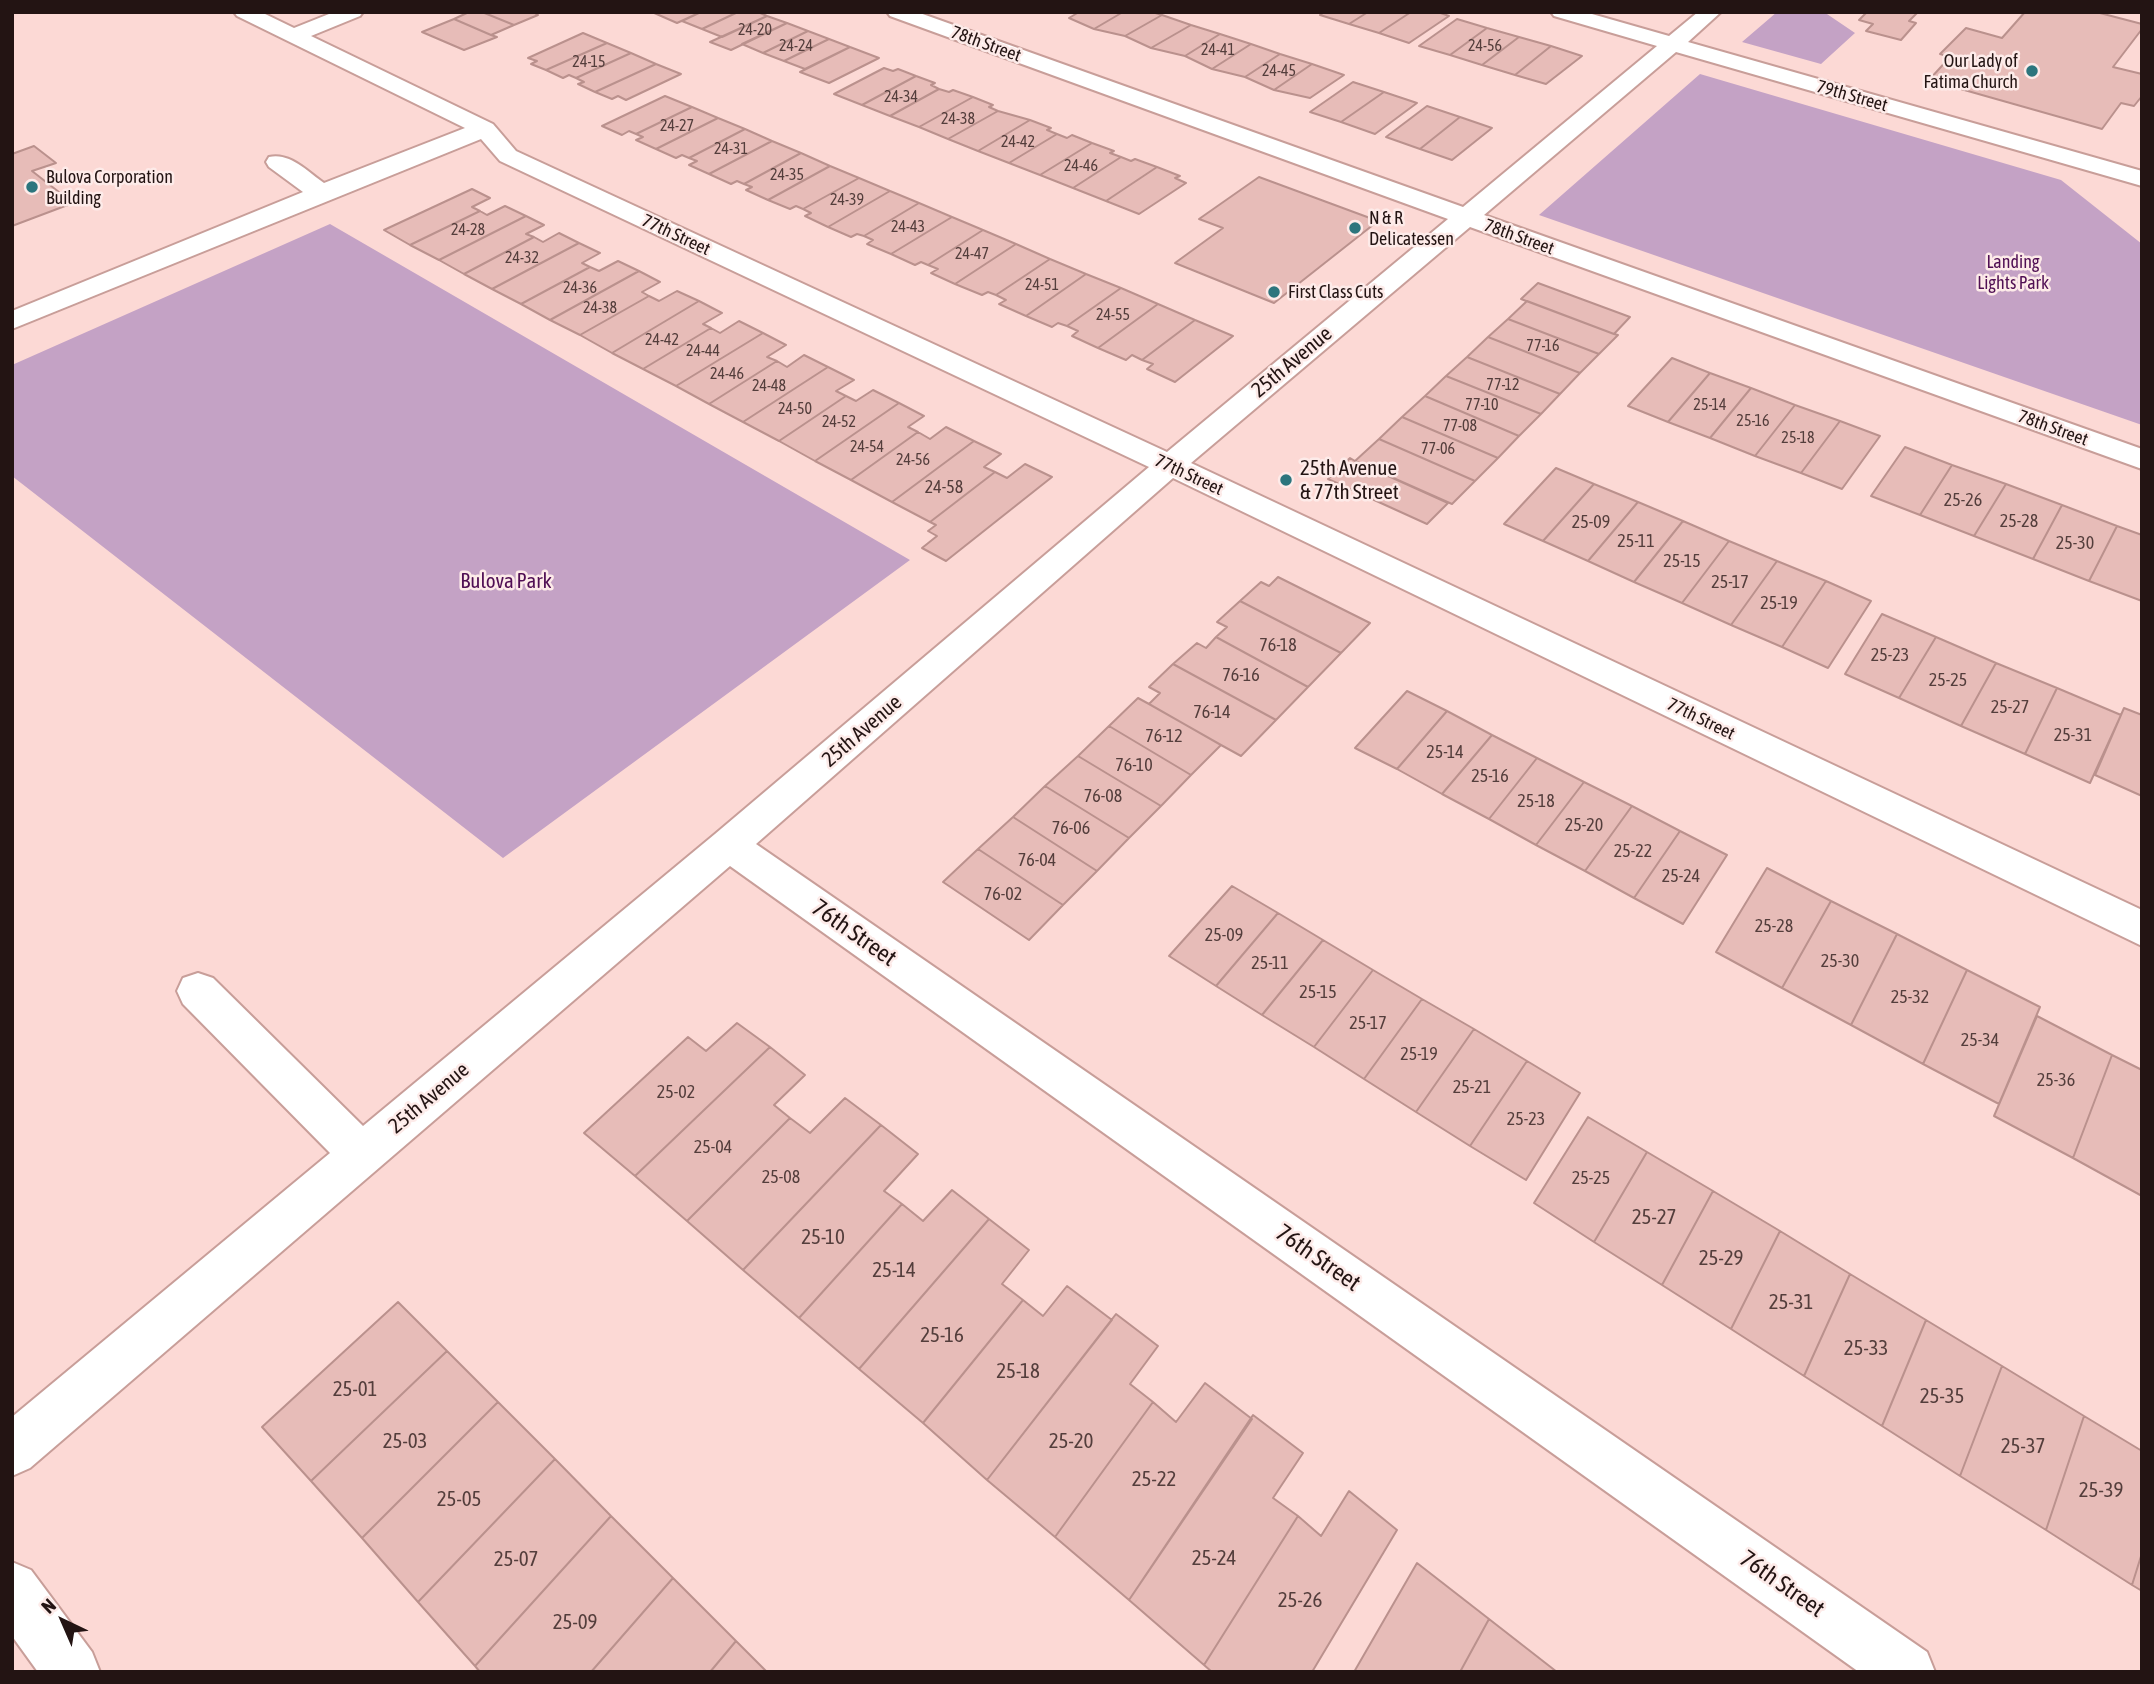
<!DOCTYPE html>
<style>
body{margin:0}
#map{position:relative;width:2154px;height:1684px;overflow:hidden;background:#fcd9d5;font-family:"Asap Condensed",sans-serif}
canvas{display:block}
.frame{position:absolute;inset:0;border:14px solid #231413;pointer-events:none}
.north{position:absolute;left:28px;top:1586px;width:70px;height:70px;-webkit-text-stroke:5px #fdebe9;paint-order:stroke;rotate:316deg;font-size:19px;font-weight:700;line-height:28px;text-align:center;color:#231413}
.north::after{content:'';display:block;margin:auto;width:24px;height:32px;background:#231413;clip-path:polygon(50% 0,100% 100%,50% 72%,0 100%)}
</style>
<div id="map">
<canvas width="2154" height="1684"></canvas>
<div class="frame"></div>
<div class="north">N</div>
</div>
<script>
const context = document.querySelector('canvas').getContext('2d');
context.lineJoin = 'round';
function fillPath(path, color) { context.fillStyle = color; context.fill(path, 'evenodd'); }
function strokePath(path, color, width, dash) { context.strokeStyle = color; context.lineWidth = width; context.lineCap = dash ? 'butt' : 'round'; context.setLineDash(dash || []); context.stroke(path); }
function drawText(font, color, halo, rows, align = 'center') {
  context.font = font + ' "Asap Condensed",sans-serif'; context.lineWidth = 5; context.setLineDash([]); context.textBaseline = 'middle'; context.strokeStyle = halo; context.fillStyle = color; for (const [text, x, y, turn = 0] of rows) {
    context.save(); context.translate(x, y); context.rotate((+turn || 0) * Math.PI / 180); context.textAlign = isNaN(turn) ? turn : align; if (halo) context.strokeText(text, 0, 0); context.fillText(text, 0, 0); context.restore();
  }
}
fillPath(new Path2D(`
 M1777 12H1824L1855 33 1821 64 1742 42Z
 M1700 74 2061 180 2142 244V425L1539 215Z
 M330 224 910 560 503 858 12 476V365Z`), '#c4a2c5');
const building = new Path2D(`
 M469 12H482L514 25 491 35 454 19Z
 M482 12H533L538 15 514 25Z
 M652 12H701L677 23Z
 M701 12H738L702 29 682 21Z
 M738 12H758L767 16 722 37 702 29Z
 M1079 12H1123L1094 29 1069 18Z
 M1123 12H1152L1162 15 1125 36 1094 29Z
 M1324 12H1368L1349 24 1320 15Z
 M1368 12H1411L1379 33 1349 24Z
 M1411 12H1438L1449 16 1409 43 1379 33Z
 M1867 12H1918L1909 21 1916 23 1901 40 1866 31 1873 24 1859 20Z
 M2025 12H2096L2142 24V29L2113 67 2142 74V96L2134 106 2121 103 2102 129 1929 80 1950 57 1940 54 1966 28 2002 38Z
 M1162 15 1191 25 1151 48 1125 36Z
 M767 16 787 23 731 50 710 42Z
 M454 19 491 35 497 37 464 50 422 32Z
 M1457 19 1487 28 1450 55 1419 46Z
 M787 23 808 31 763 53 742 44Z
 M1191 25 1220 34 1185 56 1151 48Z
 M1487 28 1519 37 1482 65 1450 55Z
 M808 31 829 39 784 61 763 53Z
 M583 33 607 43 546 70 531 64 537 61 528 58Z
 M1220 34 1251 44 1212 69 1185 56Z
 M1519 37 1551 46 1515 75 1482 65Z
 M829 39 850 47 805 69 784 61Z
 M607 43 631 53 576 78 569 75 563 78 546 70Z
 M1251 44 1280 54 1245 77 1212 69Z
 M1551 46 1582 56 1546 84 1515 75Z
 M850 47 879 58 829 83 800 72Z
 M631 53 656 64 595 92 578 84 584 82 576 78Z
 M1280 54 1312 64 1274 90 1245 77Z
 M656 64 681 74 626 100 618 96 612 99 595 92Z
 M1312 64 1344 75 1310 98 1274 90Z
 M884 68 893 71 898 69 916 76 862 105 834 94Z
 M916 76 935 83 931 85 939 89 890 116 862 105Z
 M1353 82 1384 92 1341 122 1310 112Z
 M939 89 949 92 953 90 973 97 919 127 890 116Z
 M1384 92 1417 103 1375 134 1341 122Z
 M665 96 692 107 636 134 629 131 622 135 602 126Z
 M973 97 993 105 989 107 998 111 948 139 919 127Z
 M1427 106 1460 117 1420 149 1386 137Z
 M692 107 718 118 656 149 636 140 643 137 636 134Z
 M998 111 1030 120 978 151 948 139Z
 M1460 117 1492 128 1452 160 1420 149Z
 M718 118 745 129 689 158 682 155 676 158 656 149Z
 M1030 120 1051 128 1047 130 1057 134 1009 163 978 151Z
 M745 129 772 141 709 174 689 165 697 161 689 158Z
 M1057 134 1067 138 1072 135 1092 143 1040 175 1009 163Z
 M772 141 801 153 744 184 737 181 731 184 709 174Z
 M1092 143 1114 151 1110 153 1121 157 1073 188 1040 175Z
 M34 146 56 163 32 171 73 203 12 226V154Z
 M801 153 830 166 768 200 746 190 752 187 744 184Z
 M1121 157 1131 161 1135 159 1157 167 1106 201 1073 188Z
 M830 166 859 178 803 209 796 206 790 209 768 200Z
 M1157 167 1180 176 1175 178 1186 183 1139 214 1106 201Z
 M1259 177 1378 221 1274 303 1175 263 1223 228 1199 219Z
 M859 178 890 191 828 227 805 216 811 213 803 209Z
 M472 189 490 198 472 207 480 211 410 245 384 230Z
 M890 191 919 203 864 236 857 234 851 237 828 227Z
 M919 203 952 217 891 254 867 244 873 240 864 236Z
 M505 206 526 216 439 260 410 245 480 211 487 215Z
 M526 216 544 225 526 234 534 237 464 274 439 260Z
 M952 217 983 230 928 265 921 262 915 265 891 254Z
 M983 230 1016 244 955 284 931 273 938 269 928 265Z
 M559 233 579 243 492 289 464 274 534 237 543 242Z
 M579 243 600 253 582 263 590 267 521 304 492 289Z
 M1016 244 1050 259 996 295 988 292 982 295 955 284Z
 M1050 259 1086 274 1026 316 999 304 1006 300 996 295Z
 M618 261 639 271 550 320 521 304 590 267 599 271Z
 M639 271 660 282 642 292 649 296 580 335 550 320Z
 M1086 274 1121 288 1067 326 1058 323 1052 327 1026 316Z
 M1538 283 1630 317 1614 334 1521 299Z
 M1121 288 1158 304 1098 348 1072 336 1078 331 1067 326Z
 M677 291 699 301 612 353 580 335 649 296 659 301Z
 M699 301 722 313 703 324 711 328 643 369 612 353Z
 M1527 301 1614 334 1618 335 1599 354 1508 319Z
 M1158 304 1195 320 1142 360 1132 355 1126 360 1098 348Z
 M1508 319 1599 354 1580 373 1488 337Z
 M1195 320 1233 336 1175 382 1147 369 1153 364 1142 360Z
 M739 321 763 333 676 386 643 369 711 328 720 333Z
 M763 333 786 345 767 357 777 361 709 404 676 386Z
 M1488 337 1580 373 1560 394 1467 357Z
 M804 355 828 367 743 422 709 404 777 361 787 367Z
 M1467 357 1560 394 1541 414 1446 376Z
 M1672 358 1710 373 1668 422 1628 406Z
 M828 367 854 380 836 391 846 396 779 441 743 422Z
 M1710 373 1751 388 1710 438 1668 422Z
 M1446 376 1541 414 1519 436 1425 396Z
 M1751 388 1795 405 1755 456 1710 438Z
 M873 390 899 403 815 461 779 441 846 396 856 401Z
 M1425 396 1519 436 1498 458 1402 417Z
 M899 403 924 416 908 427 918 432 851 480 815 461Z
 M1795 405 1840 421 1801 473 1755 456Z
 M1402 417 1498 458 1475 481 1379 439Z
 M1840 421 1880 436 1842 489 1801 473Z
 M946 427 974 441 892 502 851 480 918 432 930 439Z
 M1379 439 1475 481 1452 504 1355 461Z
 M974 441 1001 454 984 467 995 472 930 522 892 502Z
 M1905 447 1952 465 1920 515 1871 496Z
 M1350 458 1355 461 1448 503 1427 524 1328 479Z
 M1025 464 1052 477 946 561 922 548 937 536 928 531 936 525 930 522 995 472 1007 478Z
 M1952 465 2006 484 1974 536 1920 515Z
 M1556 468 1594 484 1543 541 1504 524Z
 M1594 484 1638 502 1588 561 1543 541Z
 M2006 484 2062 505 2033 559 1974 536Z
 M1638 502 1683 521 1634 582 1588 561Z
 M2062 505 2117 526 2089 581 2033 559Z
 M1683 521 1729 541 1682 603 1634 582Z
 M2117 526 2142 535V601L2089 581Z
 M1729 541 1777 561 1731 625 1682 603Z
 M1777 561 1826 581 1782 647 1731 625Z
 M1278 577 1370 623 1341 653 1240 601 1261 582 1269 586Z
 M1826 581 1871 601 1828 668 1782 647Z
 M1240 601 1341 653 1308 687 1216 637 1227 627 1217 622Z
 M1882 614 1936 637 1899 698 1845 674Z
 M1216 637 1308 687 1276 720 1173 664 1197 643 1206 648Z
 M1936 637 1996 663 1961 726 1899 698Z
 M1996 663 2057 688 2025 754 1961 726Z
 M1173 664 1276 720 1241 756 1221 745 1149 704 1160 693 1149 687Z
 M2057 688 2121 715 2090 783 2025 754Z
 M1407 691 1447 711 1397 769 1355 748Z
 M1138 698 1149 704 1221 745 1191 775 1109 726Z
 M2124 708 2142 715V796L2095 775Z
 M1447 711 1492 735 1442 794 1397 769Z
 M1109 726 1191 775 1161 806 1078 756Z
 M1492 735 1537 758 1489 819 1442 794Z
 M1078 756 1161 806 1129 838 1045 786Z
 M1537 758 1584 782 1536 845 1489 819Z
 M1584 782 1632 806 1585 871 1536 845Z
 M1045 786 1129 838 1097 871 1013 817Z
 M1632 806 1680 831 1634 898 1585 871Z
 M1013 817 1097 871 1063 905 978 849Z
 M1680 831 1727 855 1683 924 1634 898Z
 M978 849 1063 905 1029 940 943 882Z
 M1767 868 1831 901 1782 988 1716 952Z
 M1232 886 1278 913 1216 986 1169 956Z
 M1831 901 1897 934 1851 1025 1782 988Z
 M1278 913 1323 940 1262 1015 1216 986Z
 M1897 934 1967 970 1923 1064 1851 1025Z
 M1323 940 1373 970 1314 1047 1262 1015Z
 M1373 970 1422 999 1364 1079 1314 1047Z
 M1967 970 2040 1007 1999 1104 1923 1064Z
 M1422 999 1474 1029 1416 1112 1364 1079Z
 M2037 1016 2112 1055 2073 1158 1994 1116Z
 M737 1023 770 1047 635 1176 584 1133 688 1037 706 1051Z
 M1474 1029 1527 1061 1470 1146 1416 1112Z
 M770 1047 805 1075 774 1105 790 1118 687 1221 635 1176Z
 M2112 1055 2142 1070V1196L2073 1158Z
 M1527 1061 1580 1093 1526 1180 1470 1146Z
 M845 1098 881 1125 743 1270 687 1221 790 1118 810 1133Z
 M1588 1117 1647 1152 1594 1242 1534 1203Z
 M881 1125 918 1154 884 1191 902 1204 799 1318 743 1270Z
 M1647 1152 1713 1191 1662 1285 1594 1242Z
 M952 1190 989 1219 859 1369 799 1318 902 1204 923 1221Z
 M1713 1191 1780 1231 1731 1329 1662 1285Z
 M989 1219 1029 1250 1002 1284 1023 1300 923 1423 859 1369Z
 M1780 1231 1850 1274 1804 1376 1731 1329Z
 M1850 1274 1926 1320 1882 1426 1804 1376Z
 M1067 1286 1112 1320 987 1480 923 1423 1023 1300 1043 1316Z
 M398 1302 447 1351 311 1481 262 1427Z
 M1116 1314 1158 1346 1130 1384 1153 1402 1055 1537 987 1480Z
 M1926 1320 2002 1366 1960 1476 1882 1426Z
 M447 1351 498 1402 362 1538 311 1481Z
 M2002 1366 2084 1416 2046 1530 1960 1476Z
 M1205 1383 1252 1419 1129 1600 1055 1537 1153 1402 1176 1422Z
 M498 1402 555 1459 418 1602 362 1538Z
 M1253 1415 1303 1453 1273 1498 1298 1516 1204 1665 1129 1600Z
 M2084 1416 2142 1451V1553L2132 1585 2046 1530Z
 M555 1459 611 1516 475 1666 418 1602Z
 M1349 1491 1397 1530 1312 1672H1212L1204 1665 1298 1516 1321 1536Z
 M611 1516 673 1578 591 1672H480L475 1666Z
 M2142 1553V1591L2132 1585Z
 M1417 1563 1489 1619 1460 1672H1354Z
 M673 1578 736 1641 710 1672H591Z
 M1489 1619 1557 1672H1460Z
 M736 1641 767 1672H710Z`);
fillPath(building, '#e7bcb8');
strokePath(building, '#ba918d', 2);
const minor = new Path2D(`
 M234 12H261L294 28 334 12H363L360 16 311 36 493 124 516 151 1167 452 1448 219 890 16 887 12H917L1463 207 1657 46 1554 16 1551 12H1585L1669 36 1698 12H1721L1688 42 2142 171V186L1676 52 1484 215 2142 449V469L1470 227 1191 463 2142 910V946L1173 478 756 844 1927 1652 1935 1672H1859L730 866 30 1468 12 1476V1417L330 1153 183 1004 177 991 183 978 198 973 213 978 363 1126 715 834 1149 467 500 161 481 139 12 329V311L303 192 269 167 266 162 269 157C290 152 308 172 324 183L465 128 237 16Z
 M12 1562 31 1570 92 1652 100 1672H38L12 1636Z`);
strokePath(minor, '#c89e99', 4);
fillPath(minor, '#fff');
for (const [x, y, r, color] of [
 [2032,71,7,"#2c757d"],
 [32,187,7,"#2c757d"],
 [1355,228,7,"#2c757d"],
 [1274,292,7,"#2c757d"],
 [1286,480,7,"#2c757d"]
]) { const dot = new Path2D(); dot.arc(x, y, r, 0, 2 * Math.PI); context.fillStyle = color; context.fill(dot); strokePath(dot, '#fdebe9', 2.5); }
drawText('16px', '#543e3c', null, [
 ["24-20",755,30],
 ["24-24",796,46],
 ["24-56",1485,46],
 ["24-41",1218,50],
 ["24-15",589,62],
 ["24-45",1279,71],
 ["24-34",901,97],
 ["24-38",958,119],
 ["24-27",677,126],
 ["24-42",1018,142],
 ["24-31",731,149],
 ["24-46",1081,166],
 ["24-35",787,175],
 ["24-39",847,200],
 ["24-43",908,227],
 ["24-28",468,230],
 ["24-47",972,254],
 ["24-32",522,258],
 ["24-51",1042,285],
 ["24-36",580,288],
 ["24-38",600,308],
 ["24-55",1113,315],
 ["24-42",662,340],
 ["77-16",1543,346],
 ["24-44",703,351],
 ["24-46",727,374],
 ["77-12",1503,385],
 ["24-48",769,386],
 ["77-10",1482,405],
 ["25-14",1710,405],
 ["24-50",795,409],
 ["25-16",1753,421],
 ["24-52",839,422],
 ["77-08",1460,426],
 ["25-18",1798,438],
 ["24-54",867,447],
 ["77-06",1438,449],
 ["24-56",913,460]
]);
drawText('18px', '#231413', '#fdebe9', [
 ["78th Street",986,44,20],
 ["79th Street",1852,96,16],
 ["77th Street",676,235,25],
 ["78th Street",1519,237,20],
 ["78th Street",2053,428,20],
 ["77th Street",1189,475,25],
 ["77th Street",1701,719,26]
]);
drawText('18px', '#231413', '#fdebe9', [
 ["Our Lady of",2018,61,"right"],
 ["Fatima Church",2018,82,"right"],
 ["Bulova Corporation",46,177],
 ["Building",46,198],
 ["N & R",1369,218],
 ["Delicatessen",1369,239],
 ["First Class Cuts",1288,292]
], 'left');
drawText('18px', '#500f54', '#fdebe9', [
 ["Landing",2013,262],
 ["Lights Park",2013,283]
]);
drawText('18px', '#543e3c', null, [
 ["24-58",944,487],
 ["25-26",1963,500],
 ["25-28",2019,521],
 ["25-09",1591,522],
 ["25-11",1636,541],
 ["25-30",2075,543],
 ["25-15",1682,561],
 ["25-17",1730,582],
 ["25-19",1779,603],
 ["76-18",1278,645],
 ["25-23",1890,655],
 ["76-16",1241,675],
 ["25-25",1948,680],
 ["25-27",2010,707],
 ["76-14",1212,712],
 ["25-31",2073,735],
 ["76-12",1164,736],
 ["25-14",1445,752],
 ["76-10",1134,765],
 ["25-16",1490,776],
 ["76-08",1103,796],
 ["25-18",1536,801],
 ["25-20",1584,825],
 ["76-06",1071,828],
 ["25-22",1633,851],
 ["76-04",1037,860],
 ["25-24",1681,876],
 ["76-02",1003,894],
 ["25-28",1774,926],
 ["25-09",1224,935],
 ["25-30",1840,961],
 ["25-11",1270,963],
 ["25-15",1318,992],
 ["25-32",1910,997],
 ["25-17",1368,1023],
 ["25-34",1980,1040],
 ["25-19",1419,1054],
 ["25-36",2056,1080],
 ["25-21",1472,1087],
 ["25-02",676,1092],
 ["25-23",1526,1119],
 ["25-04",713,1147],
 ["25-08",781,1177],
 ["25-25",1591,1178]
]);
drawText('21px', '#231413', '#fdebe9', [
 ["25th Avenue",1292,362,-40],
 ["25th Avenue",862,731,-41],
 ["25th Avenue",429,1098,-40]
]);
drawText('21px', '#231413', '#fdebe9', [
 ["25th Avenue",1300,468],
 ["& 77th Street",1300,492]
], 'left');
drawText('21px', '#500f54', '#fdebe9', [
 ["Bulova Park",506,581]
]);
drawText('21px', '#543e3c', null, [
 ["25-27",1654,1217],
 ["25-10",823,1237],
 ["25-29",1721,1258],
 ["25-14",894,1270],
 ["25-31",1791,1302],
 ["25-16",942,1335],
 ["25-33",1866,1348],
 ["25-18",1018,1371],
 ["25-01",355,1389],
 ["25-35",1942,1396],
 ["25-03",405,1441],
 ["25-20",1071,1441],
 ["25-37",2023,1446],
 ["25-22",1154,1479],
 ["25-39",2101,1490],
 ["25-05",459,1499],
 ["25-24",1214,1558],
 ["25-07",516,1559],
 ["25-26",1300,1600],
 ["25-09",575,1622]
]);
drawText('24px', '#231413', '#fdebe9', [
 ["76th Street",854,933,35],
 ["76th Street",1318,1258,35],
 ["76th Street",1782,1584,35]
]);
</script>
